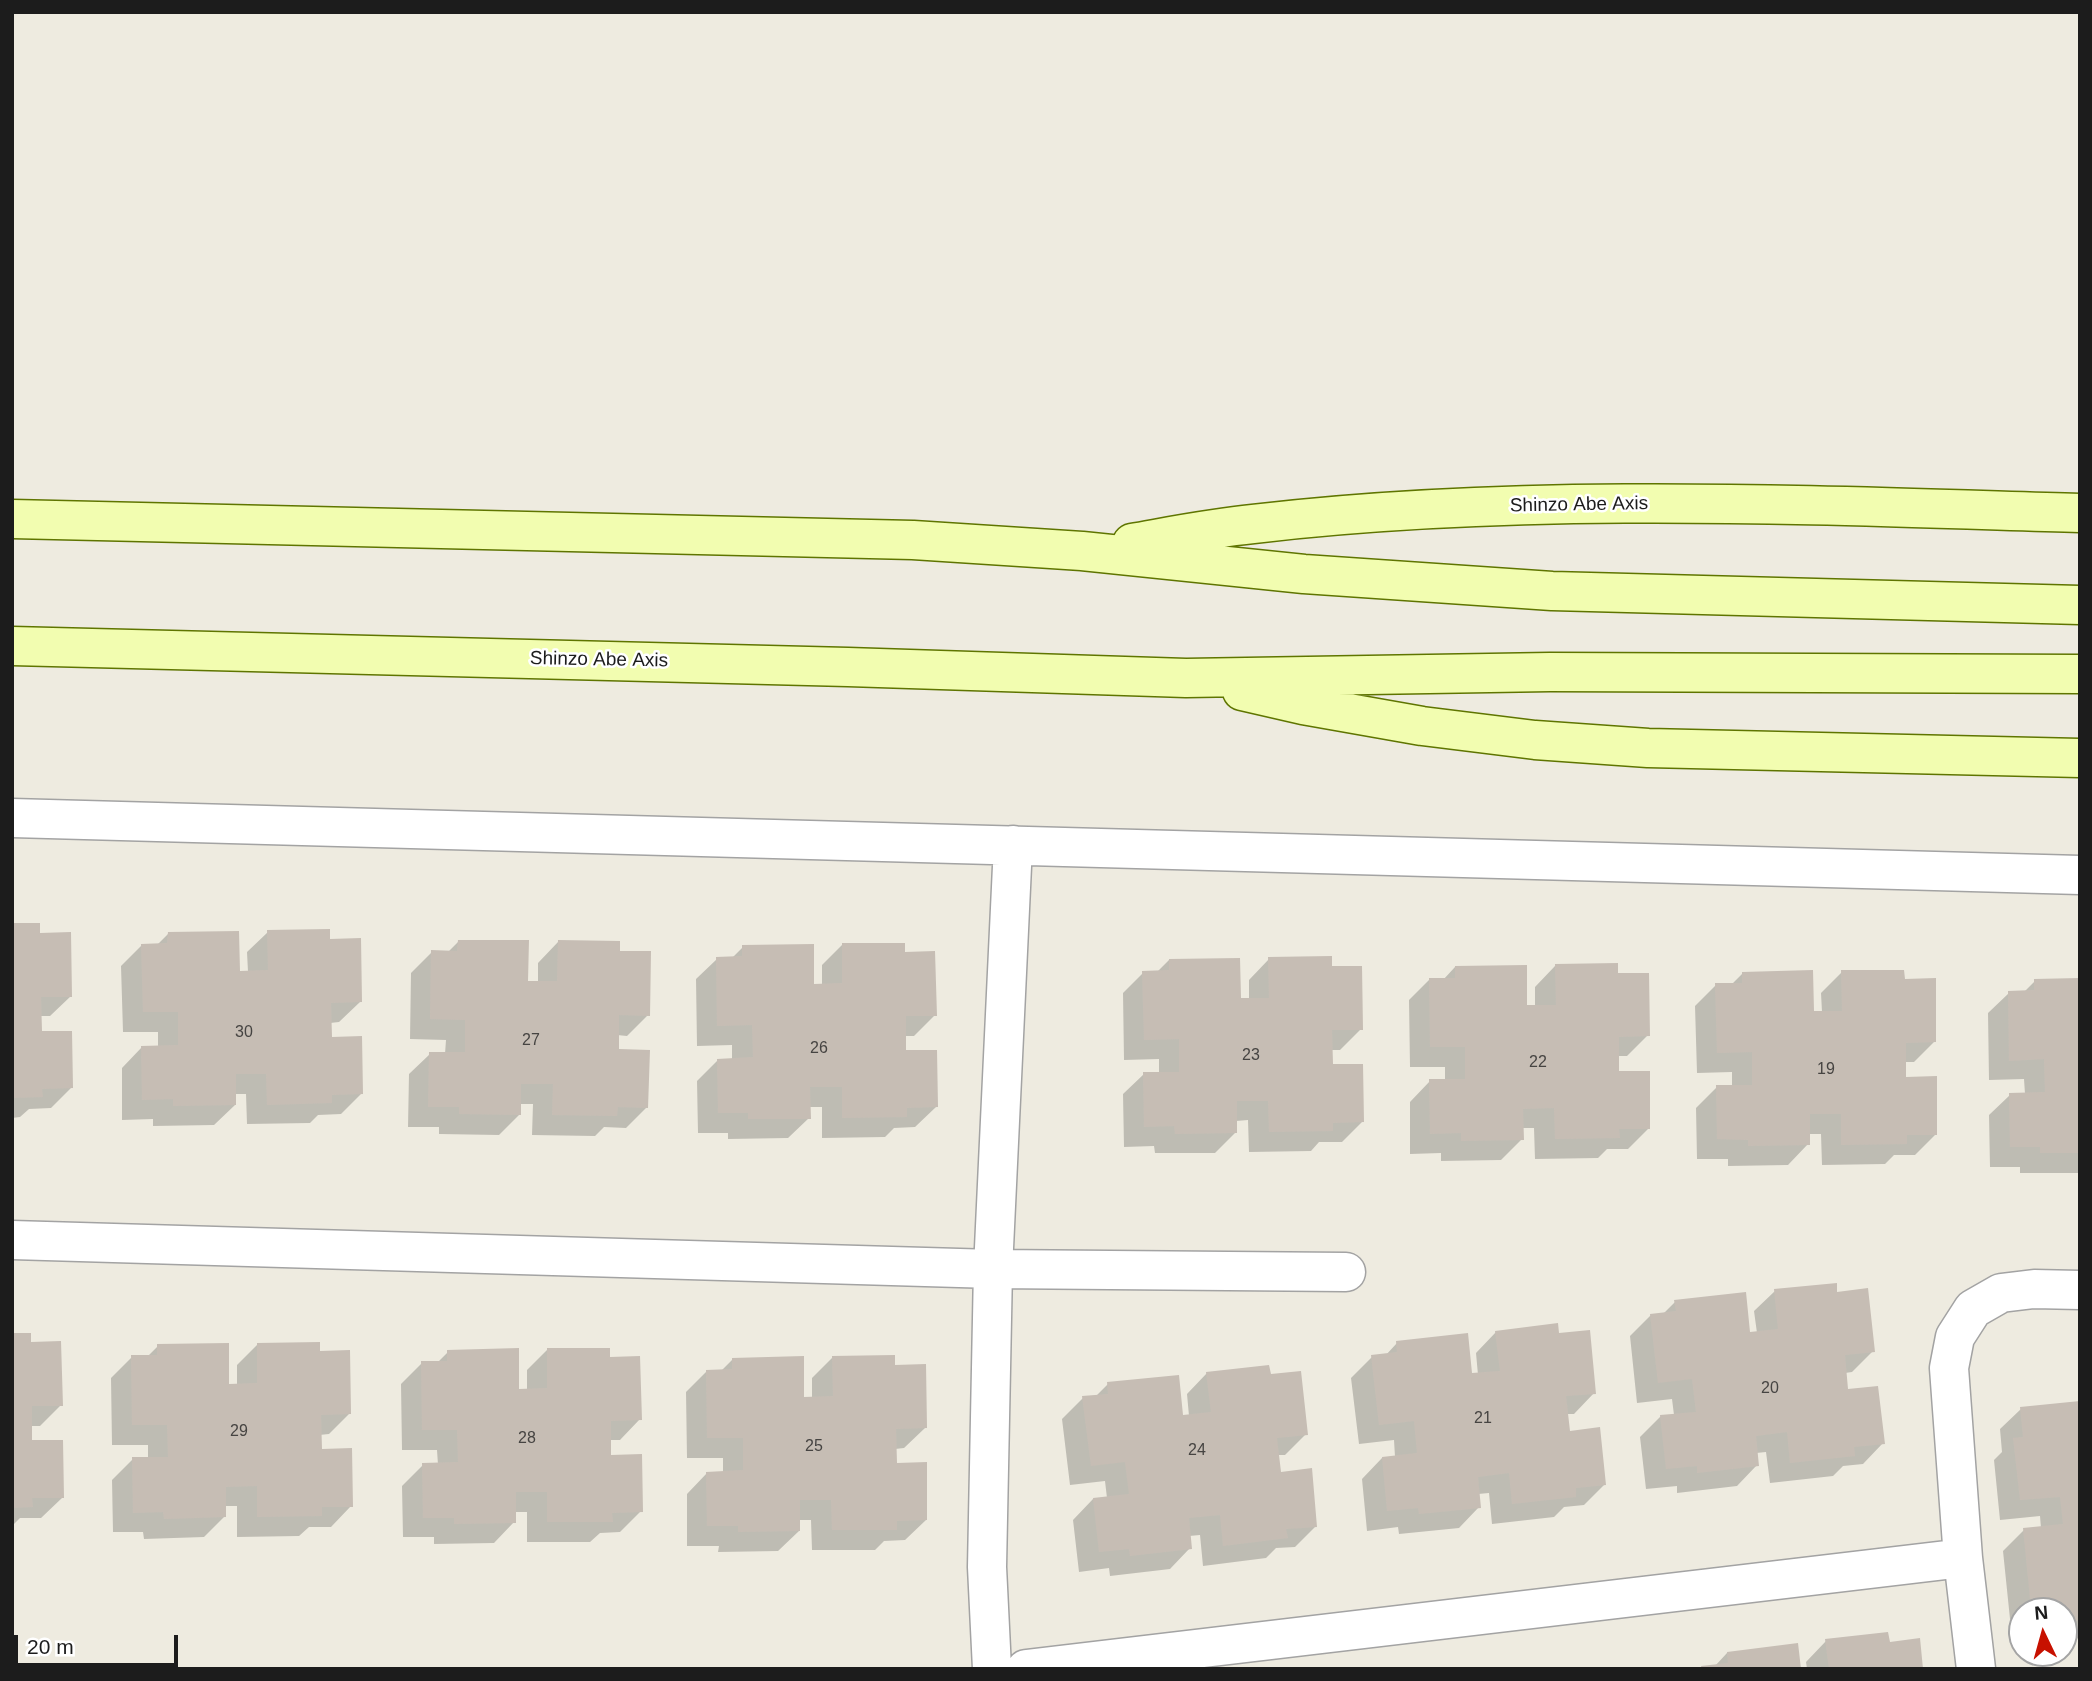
<!DOCTYPE html>
<style>
body{margin:0}
#map{position:relative;width:2092px;height:1681px;overflow:hidden;background:#eeebe0;font-family:Helvetica,sans-serif}
canvas{display:block}
.frame{position:absolute;inset:0;border:14px solid #1c1c1c;pointer-events:none}
.north{position:absolute;left:2008px;top:1597px;width:70px;height:70px;box-sizing:border-box;background:#fff;border:2px solid #a4a4a4;border-radius:50%;rotate:355deg;font-size:19px;font-weight:700;line-height:28px;text-align:center;color:#1c1c1c}
.north::after{content:'';display:block;margin:auto;width:24px;height:32px;background:#c71100;clip-path:polygon(50% 0,100% 100%,50% 72%,0 100%)}
.scale{position:absolute;left:14px;top:1635px;width:164px;height:32px;box-sizing:border-box;border:4px solid #1c1c1c;border-top:0;padding-left:9px;font-size:21px;line-height:24px;white-space:nowrap;color:#1c1c1c;-webkit-text-stroke:5px #fff;paint-order:stroke}
</style>
<div id="map">
<canvas width="2092" height="1681"></canvas>
<div class="frame"></div>
<div class="north">N</div>
<div class="scale">20 m</div>
</div>
<script>
const context = document.querySelector('canvas').getContext('2d');
context.lineJoin = 'round';
function fillPath(path, color) { context.fillStyle = color; context.fill(path, 'evenodd'); }
function strokePath(path, color, width, dash) { context.strokeStyle = color; context.lineWidth = width; context.lineCap = dash ? 'butt' : 'round'; context.setLineDash(dash || []); context.stroke(path); }
function drawText(font, color, halo, rows, align = 'center') {
  context.font = font + ' Helvetica,sans-serif'; context.lineWidth = 5; context.setLineDash([]); context.textBaseline = 'middle'; context.strokeStyle = halo; context.fillStyle = color; for (const [text, x, y, turn = 0] of rows) {
    context.save(); context.translate(x, y); context.rotate((+turn || 0) * Math.PI / 180); context.textAlign = isNaN(turn) ? turn : align; if (halo) context.strokeText(text, 0, 0); context.fillText(text, 0, 0); context.restore();
  }
}
fillPath(new Path2D(`
 M12 925 39 935 71 996 50 1016H40V1033L71 1088 51 1108 29 1109 20 1117 12 1118Z
 M268 932 329 941 360 1002 339 1022 330 1023V1039L361 1094 341 1114 318 1115 310 1123 247 1124 246 1094H234L235 1105 214 1125 153 1126V1119L122 1120V1068L142 1047H158V1032H123L121 966 142 945H157L168 934 238 973 248 972 247 952Z
 M458 942 527 982H538V963L558 942 618 953 648 1015 627 1036 617 1035V1051L647 1107 626 1128 604 1127 595 1136 532 1135 533 1104H519V1115L499 1135 439 1134V1127H408L409 1074 430 1054H445L446 1040 410 1039 411 973 432 952H448Z
 M842 945 903 954 935 1015 914 1036H904L905 1052 936 1107 915 1127 894 1128 885 1137 822 1138V1107H809V1118L788 1138 728 1139V1133H698L697 1081 718 1060H732V1045L697 1046 696 979 717 959 732 958 743 947 812 986H822V965Z
 M1269 959 1330 968 1361 1029 1340 1050H1331V1065L1363 1121 1342 1142H1319L1311 1151 1249 1152 1248 1120 1236 1121V1132L1215 1153H1155L1154 1146 1124 1147 1123 1094 1144 1074H1159V1059L1124 1060 1123 993 1143 973 1157 972 1169 960 1239 1000H1249V980Z
 M1555 966 1616 974 1648 1035 1627 1056H1617V1073L1649 1128 1628 1149H1607L1598 1158 1535 1159 1534 1128H1522V1139L1501 1160 1441 1161V1153L1410 1154V1102L1430 1081H1445V1067H1410L1409 1000 1429 980H1443L1455 967 1525 1007H1535V987Z
 M1842 972 1904 980 1935 1041 1914 1062H1904V1079L1936 1134 1915 1155H1894L1885 1164 1822 1165 1821 1134H1808V1144L1788 1165 1728 1166V1159H1697L1696 1108 1717 1087H1732V1072L1697 1073 1695 1006 1716 985H1731L1742 974 1812 1012H1822L1821 993Z
 M2080 980V1173H2020V1167H1990L1989 1115 2010 1095 2025 1094 2024 1079 1989 1080 1988 1013 2009 993 2024 992 2035 981Z
 M1775 1291 1836 1294 1873 1351 1852 1372 1845 1373 1847 1391 1883 1443 1863 1464 1843 1466 1833 1476 1770 1483 1766 1452 1756 1453 1757 1465 1737 1486 1677 1493V1486L1646 1489 1640 1437 1661 1416 1674 1415 1672 1399 1637 1403 1630 1336 1651 1315 1663 1314 1675 1302 1748 1334 1757 1333 1754 1311Z
 M1496 1332 1557 1335 1594 1393 1574 1414H1566L1568 1433 1605 1484 1584 1505 1564 1507 1554 1517 1492 1524 1489 1493 1478 1494 1479 1507 1459 1528 1399 1534 1398 1527 1367 1531 1362 1479 1382 1458 1395 1457 1394 1440 1359 1444 1351 1378 1372 1357 1385 1356 1397 1343 1470 1375H1478L1476 1353Z
 M12 1335 29 1344 61 1405 40 1426H30V1442L62 1498 41 1518H20L12 1526Z
 M258 1344 318 1353 349 1414 329 1434 319 1435 320 1451 351 1506 331 1527H309L299 1536 237 1537V1506H224V1517L204 1537 144 1539 143 1532H113L112 1480 133 1459H148V1445H112L111 1378 132 1357H147L158 1346 228 1385H237V1365Z
 M548 1349 608 1359 640 1419 620 1440H609L610 1457 641 1511 620 1532 600 1533 590 1542H527V1512H514V1522L494 1543 434 1544V1537H403L402 1486 423 1465H438L437 1450H402L401 1384 422 1363H437L448 1352 518 1390H527V1370Z
 M832 1358 894 1367 925 1428 904 1448 895 1449V1465L926 1520 905 1540 884 1541 875 1550H812L811 1520H799V1531L778 1551 718 1552 719 1546H687V1494L707 1473H723V1458H687L686 1392 707 1371H721L732 1360 802 1399 812 1398V1378Z
 M1207 1373 1269 1376 1306 1434 1285 1455H1277L1280 1474 1316 1526 1295 1547 1276 1548 1266 1558 1203 1566 1200 1535 1189 1536 1190 1548 1170 1569 1110 1576 1109 1568 1079 1572 1073 1520 1093 1499 1107 1498 1105 1481 1070 1485 1062 1419 1083 1398 1095 1397 1108 1384 1181 1417 1189 1416 1187 1394Z
 M2080 1403V1638L2064 1640V1611H2022V1627L2021 1618 2010 1619 2003 1551 2024 1530 2041 1528 2040 1516 2000 1520 1994 1460 2002 1452 2000 1429 2021 1409Z
 M1826 1641 1888 1644 1921 1669H1807L1806 1662Z
 M1727 1653 1799 1669H1701L1715 1666Z`), '#0003');
fillPath(new Path2D(`
 M12 923H40V933L71 932 72 997H41L42 1031H72L73 1088 42 1089 43 1097 12 1098Z
 M330 929V939L361 938 362 1002 331 1003 332 1037 362 1036 363 1094 332 1095V1103L267 1105 266 1074H236V1105L173 1106V1099L142 1100 141 1046 178 1045V1012H143L141 944 167 943 168 932 239 931 240 971 268 970 267 930Z
 M458 940H529L528 981H557L558 940 620 941V951H651L650 1016 619 1015V1049L650 1050 648 1108 618 1107 617 1116 552 1115 553 1084H521V1115L459 1114V1107H428L429 1052H465V1020L430 1019 431 950 457 951Z
 M842 943H905V952L935 951 937 1016H906V1050H937L938 1107 907 1108V1117L842 1118V1087H810L811 1119H748V1113H718L717 1059 753 1057 752 1025 717 1026 716 957 742 956V945L814 944V984L842 983Z
 M1332 956V966H1362L1363 1030H1332L1333 1064H1363L1364 1122 1333 1123V1131L1269 1132 1268 1101H1237V1133L1175 1134 1174 1126 1144 1127 1143 1072H1179V1039L1144 1040 1142 971 1169 970V959L1240 958 1241 998H1269L1268 957Z
 M1618 963V973H1649L1650 1036 1619 1037V1071H1650V1129H1619L1620 1138 1555 1139 1554 1108 1523 1109 1524 1140 1461 1141V1133L1430 1134 1429 1079H1465V1047H1430L1429 978H1455V966L1527 965V1005H1556L1555 964Z
 M1813 970 1814 1011H1842L1841 970H1904L1905 979 1936 978V1042L1906 1043V1077L1937 1076V1135H1907V1144L1841 1145V1114H1810V1145L1748 1146V1140L1717 1139 1716 1085H1752V1052L1717 1053 1715 983H1742V972Z
 M2080 978V1153H2040V1147H2010L2009 1093 2045 1092 2044 1059 2009 1061 2008 991 2034 990V979Z
 M1837 1283V1292L1868 1288 1875 1352 1845 1355 1848 1389 1878 1386 1885 1444 1854 1447 1855 1456 1790 1463 1787 1432 1756 1436 1759 1466 1697 1473V1466L1666 1469 1660 1415 1696 1412 1692 1379 1658 1383 1650 1314 1676 1311 1674 1300 1746 1292 1750 1332 1778 1329 1774 1289Z
 M1558 1323 1559 1333 1590 1330 1596 1394 1566 1396 1570 1431 1600 1427 1606 1485 1576 1488V1497L1512 1504 1509 1473 1478 1477 1481 1508 1419 1514 1418 1508 1387 1511 1382 1457 1417 1453 1414 1421 1379 1425 1371 1355 1397 1352 1396 1341 1468 1333 1472 1373 1500 1371 1495 1331Z
 M12 1333H31V1342L61 1341 63 1406H32V1440H63L64 1498H32L33 1507 12 1508Z
 M320 1342V1351L350 1350 351 1414 321 1415 322 1449 352 1448 353 1507H322V1516L257 1517V1486L226 1487V1517L164 1519 163 1512 133 1513 132 1457H168L167 1425H132L131 1355H157V1344L229 1343V1384L257 1383V1343Z
 M519 1348V1389L547 1388V1348H610V1357L640 1356 642 1420 611 1421V1455L642 1454 643 1512 612 1513 613 1522H547V1492H516V1523L454 1524V1518H423L422 1463 458 1462 457 1430H422L421 1361H447V1350Z
 M895 1355V1365L926 1364 927 1428 896 1429 897 1463 927 1462V1520L897 1521V1530H832L831 1500H800V1531L738 1532V1526H707L706 1472 743 1470V1438H707L706 1370 732 1369V1358L804 1356V1397L833 1396 832 1356Z
 M1269 1365 1271 1374 1301 1371 1308 1435 1277 1438 1281 1472 1312 1468 1317 1527 1286 1529 1288 1538 1223 1546 1220 1515 1189 1518 1192 1549 1130 1556 1129 1549 1099 1552 1093 1498 1129 1494 1125 1462 1091 1466 1082 1396 1108 1394 1107 1382 1179 1375 1183 1415 1211 1412 1206 1372Z
 M2080 1401V1620L2064 1622V1611H2043L2041 1598 2030 1599 2023 1528 2063 1524 2060 1497 2020 1500 2013 1438 2023 1437 2020 1407Z
 M1888 1632 1890 1642 1920 1638 1923 1669H1829L1825 1639Z
 M1798 1643 1801 1669H1702L1701 1666 1728 1663 1727 1652Z`), '#c6bdb4');
const street = new Path2D(`
 M12 818 2080 875
 M12 1240 993 1269 1346 1272
 M992 1669 987 1567 993 1269 1013 845
 M1026 1669 1963 1558
 M1976 1669 1963 1558 1949 1368 1955 1337 1973 1309 2001 1293 2034 1289 2080 1290`);
const secondary = new Path2D(`
 M12 519 913 540 1082 551 1304 574 1552 591 2080 605
 M1132 543C1172 536 1212 528 1253 524 1527 492 1804 505 2080 513
 M12 646 848 667 1186 678 1550 672 2080 674
 M1242 691 1303 705 1422 726 1535 740 1648 748 2080 758`);
strokePath(street, '#a3a3a3', 41);
strokePath(secondary, '#5f7500', 41);
strokePath(street, '#fff', 38);
strokePath(secondary, '#f2fdb0', 38);
drawText('16px', '#464442', null, [
 ["30",244,1033],
 ["27",531,1041],
 ["26",819,1049],
 ["23",1251,1056],
 ["22",1538,1063],
 ["19",1826,1070],
 ["20",1770,1389],
 ["21",1483,1419],
 ["29",239,1432],
 ["28",527,1439],
 ["25",814,1447],
 ["24",1197,1451]
]);
drawText('19px', '#1c1c1c', '#fff', [
 ["Shinzo Abe Axis",1579,505,-1],
 ["Shinzo Abe Axis",599,660,1]
]);
</script>
